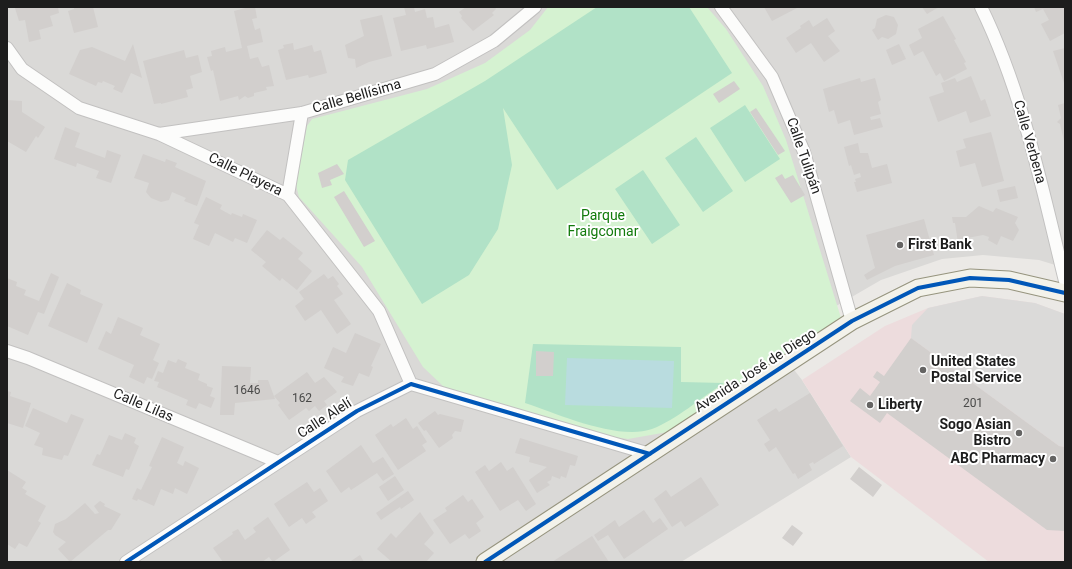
<!DOCTYPE html>
<meta charset="utf-8">
<style>
body{margin:0}
#map{position:relative;width:1072px;height:569px;overflow:hidden;background:#ebe9e6;font-family:Roboto,sans-serif}
canvas{display:block}
.frame{position:absolute;inset:0;border:8px solid #1d1d1d;pointer-events:none}
</style>
<div id="map">
<canvas width="1072" height="569"></canvas>
<div class="frame"></div>
</div>
<script>
const context = document.querySelector('canvas').getContext('2d');
context.lineJoin = 'round';
function fillPath(path, color) { context.fillStyle = color; context.fill(path, 'evenodd'); }
function strokePath(path, color, width, dash) { context.strokeStyle = color; context.lineWidth = width; context.lineCap = dash ? 'butt' : 'round'; context.setLineDash(dash || []); context.stroke(path); }
function drawText(font, color, halo, rows, align = 'center') {
  context.font = font + ' Roboto,sans-serif'; context.lineWidth = 4; context.setLineDash([]); context.textBaseline = 'middle'; context.strokeStyle = halo; context.fillStyle = color; for (const [text, x, y, turn = 0] of rows) {
    context.save(); context.translate(x, y); context.rotate((+turn || 0) * Math.PI / 180); context.textAlign = isNaN(turn) ? turn : align; if (halo) context.strokeText(text, 0, 0); context.fillText(text, 0, 0); context.restore();
  }
}
fillPath(new Path2D(`
 M7 7H1065V268L1039 260 983 255 942 259 881 280 831 309 777 348 802 380 851 457 681 562H7Z`), '#dad9d7');
fillPath(new Path2D(`
 M982 296 1035 303 1065 314V562H989L851 457 802 380 885 326 928 308Z`), '#eddcdd');
fillPath(new Path2D(`
 M548 7H707L726 29 763 86 786 140 841 318 668 432 628 439 607 436 444 387 423 367 362 267 299 197 296 185 307 126 312 119 427 89 485 63 530 30Z`), '#d5f2d1');
fillPath(new Path2D(`
 M597 7H689L732 73 557 190 503 108 512 165 498 229 469 275 422 304 345 180 348 160 485 81Z
 M745 105 780 159 745 182 710 128Z
 M696 137 733 191 703 212 665 158Z
 M643 170 680 225 652 244 615 189Z
 M533 344 681 347V382L724 383C702 397 676 420 652 429 618 441 558 414 525 403Z`), '#b1e2c7');
fillPath(new Path2D(`
 M982 296 1035 303 1065 314V447L1059 446 911 338 912 325 928 308Z`), '#dbdad9');
fillPath(new Path2D(`
 M567 358 674 361 672 408 565 405Z`), '#b9dcdf');
fillPath(new Path2D(`
 M21 7H58L59 13 50 16 53 26 39 30 41 39 29 42 25 20 19 21 15 8Z
 M74 7H93L98 27 74 33 68 11 74 9Z
 M249 7H255L257 18 252 19 255 30 260 28 263 42 247 46 250 59 258 57 262 67 269 65 274 86 266 87 267 90 254 93V96L248 98 245 96 239 100 238 96 220 101 213 70 211 71 207 57 212 56 211 51 225 47 226 52 242 48 234 11Z
 M404 7H414L415 12 425 9 427 18 433 17 435 28 449 24 454 42 427 49 426 45 401 51 393 18 406 15Z
 M466 7H495L496 9 492 13 494 15 473 31 461 18 462 16 459 12Z
 M764 7H799L772 21Z
 M922 7H939L927 14Z
 M1034 7H1065V33L1050 41 1041 24 1049 20 1043 9 1036 12Z
 M382 15 392 56 369 62 356 68 355 59 348 58 345 45 364 36 360 20Z
 M886 15 894 17 898 25 896 34 888 39 882 37 878 40 872 30 875 28 877 19Z
 M943 16 956 39 954 40 966 62 964 63 967 69 944 81 940 73 936 76 923 51 914 56 909 45 922 38 918 29Z
 M827 18 835 31 828 36 840 51 824 62 811 43 796 53 786 38 801 28 800 26 809 20 813 27Z
 M293 43 294 50 312 45 314 52 321 50 327 73 309 78 308 75 286 80 278 50 284 48 283 45Z
 M133 44 142 78 131 73 122 93 113 89 115 86 103 81 102 83 98 82 96 86 69 74 80 50 92 47 125 61Z
 M899 44 906 59 892 65 886 50Z
 M1065 48V86L1053 51Z
 M184 50 186 58 198 55 202 72 190 76 193 88 186 90 188 97 161 104V103L154 104 143 61Z
 M971 76 981 101 985 99 991 116 970 123 966 111 938 122 929 97 944 92 941 83 955 78 957 82Z
 M860 78 861 82 875 78 881 100 878 102 881 114 870 117 871 120 880 118 883 127 854 135 850 120 838 124 834 110 829 112 823 89Z
 M734 81 740 89 719 103 713 94Z
 M7 100 22 101V112L45 127 38 138 36 136 26 152 7 141Z
 M1065 103V141H1064L1060 124 1057 122 1061 118 1058 105Z
 M756 108 785 151 778 155 750 112Z
 M65 127 80 133 75 147 105 158 107 150 121 155 111 183 96 178 99 171 77 163 76 167 54 159Z
 M991 132 1004 181 982 187 975 163 960 167 956 151 966 148 963 139Z
 M858 143 860 153H868L872 168 887 164 892 183 857 192 854 182H856L855 179 861 177 860 173 854 175 851 165 849 166 844 147Z
 M143 154 165 162 166 159 177 163 175 167 206 181 197 206 184 201 186 198 172 192 169 200 161 202 151 198 146 192 149 183 134 178Z
 M337 164 344 174 330 180 332 185 322 188 318 173Z
 M782 174 785 179 793 175 805 195 791 203 775 178Z
 M1015 186 1018 198 1000 202 997 190Z
 M344 191 375 241 364 247 334 197Z
 M206 197 222 205 220 209 231 215 232 213 242 217 243 214 257 220 247 243 235 238 233 242 215 233 209 246 193 239 199 225 194 223Z
 M979 206 993 212 996 208 1018 217 1015 223 1019 230 1013 241 1001 236 997 245 988 240 989 237 983 235 967 238 968 242 958 243 955 223H953L952 217H966Z
 M924 219 934 255 895 266 867 280 864 275 875 268 866 235Z
 M267 230 280 240 283 237 303 253 298 259 312 271 297 290 282 278 280 281 262 266 266 262 251 250Z
 M51 273 59 277 44 314 38 312 28 335 7 326V278L17 282 16 286 26 290 24 295 39 301Z
 M324 274 328 279 333 276 339 284 337 286 343 294 334 300 351 324 337 334 321 310 305 321 295 306 304 299 299 292Z
 M67 283 81 290 80 294 103 304 87 343 48 326Z
 M118 317 143 328 140 335 160 344 153 360 159 363 152 379 147 377 144 384 129 377 134 365 98 349 106 331 111 334Z
 M355 333 381 344 371 366 373 367 369 377 359 373 353 386 341 382 344 377 324 368 333 347 346 353Z
 M911 338 1059 446 1065 447V531L1047 530 887 413 880 423 850 401 860 388 870 396 880 382 873 377 877 371 884 376Z
 M536 351 554 352 553 376H536Z
 M178 359 187 363 185 368 200 374 198 380 207 384V386L213 388 210 396 215 398 211 408 199 403 196 409 186 405 188 400 157 387 159 382 154 381 158 371 163 373 168 360 176 363Z
 M222 366 251 367 250 383H258V380H268L275 399 235 403 234 415H220Z
 M307 372 315 383 324 377 337 392 324 401 327 405 319 411 315 406 309 411 306 408 289 420 278 405 280 403 274 396Z
 M7 391 11 392 10 396 31 403 23 428 7 423Z
 M810 393 843 446 814 464 813 462 809 464 812 470 798 479 795 473 793 474 776 447 769 452 764 444 770 440 757 420 776 408 779 412Z
 M33 408 67 423 71 414 84 419 68 456 64 455 62 460 42 455 43 448 34 445 40 433 25 426Z
 M435 411 438 415 440 414 464 420 461 432 455 431 452 435 453 438 439 448 426 430 424 431 418 423Z
 M406 418 413 429 417 426 427 442 422 445 426 451 398 470 375 435 391 424 393 427Z
 M125 433 136 438 134 443 139 446 129 470 126 469 123 477 92 465 97 454 100 455 109 435 122 440Z
 M162 437 184 447 177 463 183 466 185 461 199 468 187 494 175 488 173 494 161 489 154 506 138 499 137 501 132 499 137 488 141 490 152 467 149 466Z
 M520 438 578 456 575 466 570 465 566 478 561 476 560 479 552 476 551 480 547 482 550 485 537 493 529 480 547 467 529 462 530 457 515 453Z
 M361 445 373 463 383 457 394 474 383 481 377 473 351 490 349 487 341 493 326 471Z
 M501 462 507 471 513 467 536 504 526 511 518 500 500 511 475 472 485 465 489 471Z
 M859 467 882 485 873 497 850 479Z
 M7 470 26 482 22 488 27 491 25 494 46 506 38 521 41 523 27 547 19 543 15 549 7 544Z
 M395 476 404 490 388 501 379 487Z
 M701 477 719 505 685 527 681 521 672 527 654 499 666 490 671 497Z
 M307 482 314 492 320 488 328 501 312 512 316 517 306 524 302 518 289 527 274 504Z
 M408 491 414 500 401 509 400 507 381 520 376 513Z
 M463 495 468 502 472 499 484 517 476 523 481 531 469 539 465 534 450 544 433 520 447 511 445 508Z
 M100 501 105 504 104 506 121 514 111 530H108L70 562 58 549 66 542 55 535 53 532 55 524 66 519 85 503 95 514 99 513 94 506Z
 M644 510 653 523 660 518 668 529 624 559 608 535 598 541 594 535 615 520 619 527Z
 M420 512 434 533 424 544 434 553 426 562H392L377 549 391 533 396 538Z
 M268 517 290 550 273 562 269 557 262 562H223L213 548 233 534 232 532 238 529 245 540 256 532 253 528Z
 M792 525 803 533 793 546 782 538Z
 M592 536 609 562H552Z
 M360 555 364 562H352L351 561Z`), '#d2cfcd');
const street = new Path2D(`
 M721 7 772 77 804 152 852 321
 M981 7C1023 93 1042 188 1065 281
 M7 48 22 69 79 108 159 134 288 195 379 311 411 384
 M159 134 302 113 435 74 494 41 535 7
 M288 195 302 113
 M7 351 28 358 278 462
 M126 562 357 411 411 384 650 454`);
const secondary = new Path2D(`
 M485 562 852 321 918 288 970 278 1009 280 1065 293`);
strokePath(street, '#c2c1c0', 14);
strokePath(secondary, '#96947e', 19);
strokePath(street, '#fcfcfb', 12);
strokePath(secondary, '#f3f2ea', 17);
strokePath(new Path2D(`
 M126 562 357 411 411 384 650 454
 M485 562 852 321 918 288 970 278 1009 280 1065 293`), '#0057b8', 4);
for (const [x, y, r, color] of [
 [900,245,4,"#656463"],
 [923,370,4,"#656463"],
 [870,405,4,"#656463"],
 [1019,433,4,"#656463"],
 [1053,459,4,"#656463"]
]) { const dot = new Path2D(); dot.arc(x, y, r, 0, 2 * Math.PI); context.fillStyle = color; context.fill(dot); strokePath(dot, '#fff', 1.5); }
drawText('12px', '#4a4a49', null, [
 ["1646",247,391],
 ["162",302,399],
 ["201",973,404]
]);
drawText('14px', '#1d1d1d', '#fff', [
 ["Calle Bellísima",357,97,-16],
 ["Calle Verbena",1029,142,74],
 ["Calle Tulipán",803,156,71],
 ["Calle Playera",245,175,26],
 ["Avenida José de Diego",756,371,-33],
 ["Calle Lilas",143,406,23],
 ["Calle Alelí",325,419,-33]
]);
drawText('14px', '#127a0c', '#fff', [
 ["Parque",603,216],
 ["Fraigcomar",603,232]
]);
drawText('bold 14px', '#1d1d1d', '#fff', [
 ["First Bank",908,245],
 ["United States",931,362],
 ["Postal Service",931,378],
 ["Liberty",878,405],
 ["Sogo Asian",1011,425,"right"],
 ["Bistro",1011,441,"right"],
 ["ABC Pharmacy",1045,459,"right"]
], 'left');
</script>
